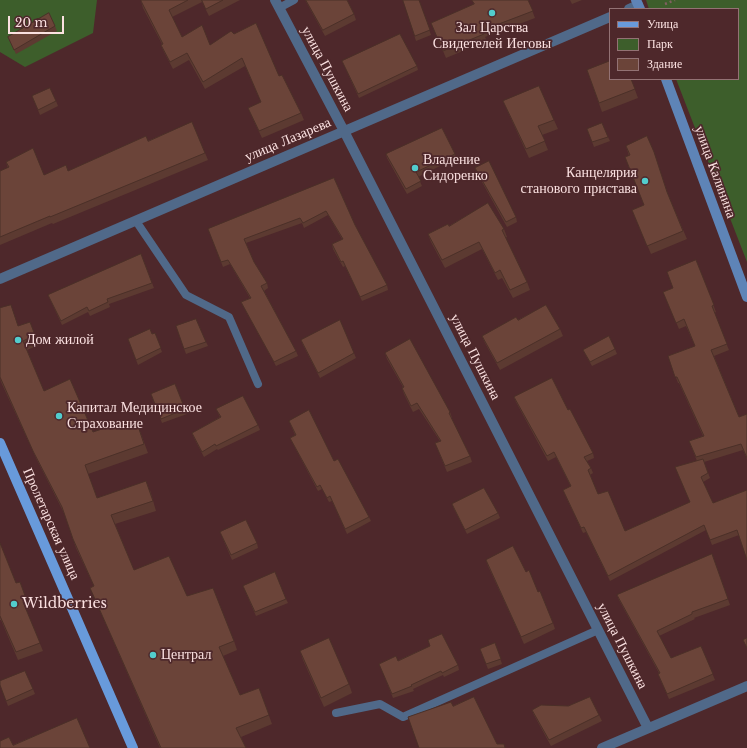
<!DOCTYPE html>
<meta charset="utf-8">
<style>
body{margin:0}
#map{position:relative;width:747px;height:748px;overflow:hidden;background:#4e282b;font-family:"Libre Baskerville",serif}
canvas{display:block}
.legend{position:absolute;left:609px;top:8px;width:130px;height:72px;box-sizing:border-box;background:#4e282b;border:1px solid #937274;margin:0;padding:5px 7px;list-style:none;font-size:12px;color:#fbe1e1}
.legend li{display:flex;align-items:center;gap:8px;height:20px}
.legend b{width:20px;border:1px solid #937274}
.scale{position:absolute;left:8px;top:16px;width:56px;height:18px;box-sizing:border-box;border:2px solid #fbe1e1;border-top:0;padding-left:5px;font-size:12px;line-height:14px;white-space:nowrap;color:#fbe1e1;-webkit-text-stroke:3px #4e282b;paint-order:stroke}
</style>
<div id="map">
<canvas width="747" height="748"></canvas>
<ul class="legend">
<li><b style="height:5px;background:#689adb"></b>Улица</li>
<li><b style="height:11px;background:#3d5e2b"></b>Парк</li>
<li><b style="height:11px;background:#6b4439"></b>Здание</li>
</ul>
<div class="scale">20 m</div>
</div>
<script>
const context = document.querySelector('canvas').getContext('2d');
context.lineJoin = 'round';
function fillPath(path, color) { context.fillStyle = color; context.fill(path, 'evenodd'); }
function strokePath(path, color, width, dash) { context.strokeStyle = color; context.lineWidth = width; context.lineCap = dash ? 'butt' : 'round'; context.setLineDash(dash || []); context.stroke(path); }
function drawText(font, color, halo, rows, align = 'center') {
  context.font = font + ' "Libre Baskerville",serif'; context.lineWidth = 3.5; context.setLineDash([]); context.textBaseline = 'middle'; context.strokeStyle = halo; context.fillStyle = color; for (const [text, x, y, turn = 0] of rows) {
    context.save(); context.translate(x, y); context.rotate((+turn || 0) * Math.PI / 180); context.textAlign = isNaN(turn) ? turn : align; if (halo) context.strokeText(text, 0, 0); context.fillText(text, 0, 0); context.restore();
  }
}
fillPath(new Path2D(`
 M0 0H97L93 33 25 67 0 52Z
 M646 0H747V262L676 79H738V9H649Z`), '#3d5e2b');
strokePath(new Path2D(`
 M665 4 675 0`), '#826062', 2.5, [2, 3]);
strokePath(new Path2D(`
 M279 8 294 0
 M136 221 186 295 229 317 258 384
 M336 713 380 704 403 717 598 630`), '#506989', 8);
strokePath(new Path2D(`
 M275 0 344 131 648 728
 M629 9 638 5
 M0 279 610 17
 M602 748 747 686`), '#506989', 10);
strokePath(new Path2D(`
 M636 0 640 9
 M666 79 747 297`), '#5e84b7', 10);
strokePath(new Path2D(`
 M0 443 133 748`), '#689adb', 10);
fillPath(new Path2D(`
 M142 0H240L209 16 202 2 172 17 182 37 210 45 234 34 279 76 301 113 304 120 262 138 251 115 248 108 261 102 245 66 205 89 189 60 173 69 164 52 161 45 162 44 143 8 141 1Z
 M305 0H347L354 14 356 20 325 36Z
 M403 0H419L431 35 416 41Z
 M528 0 535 18 485 37 487 41 446 58 431 23 474 5Z
 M570 0H582L572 4Z
 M55 26 57 31 16 54 8 37Z
 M342 61 417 66 418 70 359 98Z
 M587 70 631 79 638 98 602 112Z
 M32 96 56 101 58 106 40 115Z
 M503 101 554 120 558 129 542 135 548 150 529 158 507 110Z
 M587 129 608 137 610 141 594 147Z
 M148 141 205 153 208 160 53 224 52 223 0 245V171L8 168 6 162 44 175 68 171Z
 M626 146 668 195 687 239 651 254 632 210 644 205 625 157 629 156Z
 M386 154H455L456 158 418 177 422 186 407 194 387 158Z
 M475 168 516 217 517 222 507 227 477 173Z
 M334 178 355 225 387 285 388 290 362 301 345 266 343 267 333 249 332 244 342 239 328 215 304 228 302 223 246 243 254 262 267 283 268 288 264 291 296 351 298 356 276 366 243 306 241 302 250 298 230 264 223 267 208 229Z
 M449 226 504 229 507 237 505 238 527 282 530 290 513 298 502 278 498 280 482 249 445 268 431 242 428 234Z
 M141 254 154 288 109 304 110 307 90 316 88 312 62 325 48 295Z
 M696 260 716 312 714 313 729 350 714 356 739 417 747 414V459L743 450 704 462 710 478 703 482 713 503 747 490 739 535 712 545 706 530 610 581 586 532 583 533 565 495 563 490 571 487 556 457 548 461 516 402 514 397 568 410 593 453 594 458 587 461 591 468 593 473 590 475 598 494 625 531 690 502 675 467 697 461 689 441 703 436 679 383H678L668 356 695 346 686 326 679 329 663 292 673 288Z
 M0 308 18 326 35 335 39 345 27 350 44 391 93 432 126 421 129 428 138 426 148 453 88 474 97 498 150 490 156 511 115 524 134 570 187 596 234 641 237 650 223 656 240 695 259 688 272 724 241 737 246 748H160L94 597 90 588 94 586 76 548 65 515 37 460 1 382 0 378Z
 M518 320 560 329 563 336 500 370 485 343 482 336Z
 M176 326 206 342 208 346 186 354Z
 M155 333 162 352 138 365 128 339Z
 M301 340 354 353 356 358 320 378 303 345Z
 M615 349 617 354 592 366 585 354 583 350Z
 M385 353 450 412 452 418H451L470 456 472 462 447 472 435 443 440 441 419 409 413 412 404 394 402 388 403 387 387 359Z
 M175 384 187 414 162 423 151 394Z
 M216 409 258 425 260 430 218 450 217 449 204 457 194 438 192 433 220 417Z
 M289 421 334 461 369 517 371 521 347 534 332 501 329 502 322 489 318 491 292 442 290 438 295 435Z
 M452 504 498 513 500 518 467 534 454 509Z
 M220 532 257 543 258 548 232 560Z
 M0 543 16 583 20 582 30 609 26 610 43 651 18 660 1 620H0Z
 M712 554 730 605 694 618 695 619 659 636 671 658 701 646 715 680 669 699 660 679 658 674 659 673 619 600 617 595Z
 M486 560 553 623 555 629 524 644 488 566Z
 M243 586 286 599 288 603 256 616Z
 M428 640 458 665 459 670 444 677 443 675 413 689 414 691 393 698 381 668 430 646Z
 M495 643 502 664 488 669 480 649Z
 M300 651 349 684 352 693 324 707 303 660Z
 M0 685 33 689 35 694 8 706Z
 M532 710 599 715 602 721 551 746 534 715Z`), '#5c3a31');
const building = new Path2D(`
 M142 0H188L169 10 182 37 202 25 210 45 231 31 234 34 256 23 279 76 282 75 301 113 259 131 248 108 261 102 242 58 203 82 187 53 170 62 161 45 163 44 141 1Z
 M202 0H223L206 9Z
 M306 0H347L354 14 323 30Z
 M403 0H419L430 30 415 36Z
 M472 0H528L533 11 483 30 484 34 443 51 431 23 474 4Z
 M49 13 55 26 14 50 8 37Z
 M400 34 417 66 358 94 342 61Z
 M610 61V79H631L635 89 599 103 587 70Z
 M539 86 554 120 538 126 545 141 526 149 503 101Z
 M50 88 56 101 38 110 32 96Z
 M192 122 205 153 50 217V216L0 237V171L9 167 6 162 33 148 44 175 66 165 68 171 146 136 148 141Z
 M602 123 608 137 592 142 587 129Z
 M442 128 455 154 416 172 421 181 406 189 386 154Z
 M647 136 654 152 667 192 683 231 647 246 632 210 644 205 625 157 630 155 626 146Z
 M489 161 516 217 506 222 475 168Z
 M334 178 355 225 387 285 360 297 343 261 341 262 332 244 343 239 326 211 303 223 300 218 244 239 254 262 267 283 261 286 296 351 274 362 241 302 251 298 228 260 221 262 208 229Z
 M488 203 504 229 502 230 527 282 510 290 500 270 495 273 479 242 442 260 428 234 448 224 449 226Z
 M141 254 152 283 107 299 108 302 89 311 87 307 61 321 48 295Z
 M696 260 714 305 712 306 727 344 711 350 739 417 747 414V458L741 444 696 457 689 441 704 436 677 377H675L668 356 695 346 684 319 676 323 663 292 673 288 667 272Z
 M11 305 18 326 30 322 35 335 23 341 44 391 70 379 93 432 126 421 128 428 138 426 144 444 85 465 97 498 146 481 153 501 111 515 134 570 169 556 187 596 213 588 234 641 219 647 240 695 259 688 269 715 236 728 246 748H161L90 588 94 586 73 539 62 507 33 451 0 377V308Z
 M546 305 560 329 497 363 482 336 516 317 518 320Z
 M196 319 206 342 184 349 176 326Z
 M340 320 354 353 318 373 301 340Z
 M150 329 152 334 155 333 161 348 136 360 128 339Z
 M609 336 615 349 590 362 583 350Z
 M410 339 450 412 449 413 470 456 445 466 435 443 441 441 417 403 411 406 402 388 404 387 385 353Z
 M552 378 568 410 570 409 593 453 584 457 591 468 588 470 598 494 608 491 625 531 690 502 675 467 703 459 708 473 701 477 713 503 747 490V560L737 530 710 540 704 525 608 576 584 527 581 528 563 490 571 486 554 452 547 456 514 397Z
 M175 384 185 409 161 419 151 394Z
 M243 396 258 425 216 446 215 444 202 452 192 433 221 417 216 409Z
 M309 410 334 461 338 459 369 517 345 529 330 496 327 498 320 485 317 487 290 438 296 435 289 421Z
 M484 488 498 513 465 530 452 504Z
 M246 520 257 543 231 555 220 532Z
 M0 543 16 583 20 582 27 601 23 602 40 643 16 652 0 616Z
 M513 546 526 572 529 570 538 592 540 591 553 623 521 637 486 560Z
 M712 554 728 599 692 612V614L657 631 671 658 701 646 713 674 667 694 658 674 660 673 617 595Z
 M275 572 286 599 255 612 243 586Z
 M442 634 458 665 442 673 441 671 411 685 412 686 392 694 379 664 396 656 398 661 430 646 428 640Z
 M329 638 349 684 321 698 300 651Z
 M747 638V648L743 640Z
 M495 643 501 659 486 664 480 649Z
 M25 671 33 689 6 701 0 685V681Z
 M474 697 497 744H504L505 748H419L408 717 451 702 453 706Z
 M590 697 599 715 549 740 532 710 541 705 568 706Z
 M77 718 90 748H0V741L9 737 13 745Z`);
fillPath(building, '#6b4439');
strokePath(building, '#4b3028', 1);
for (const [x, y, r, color] of [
 [492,13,4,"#52cdcd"],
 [415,168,4,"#52cdcd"],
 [645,181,4,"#52cdcd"],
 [18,340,4,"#52cdcd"],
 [59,416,4,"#52cdcd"],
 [14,604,4,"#52cdcd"],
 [153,655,4,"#52cdcd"]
]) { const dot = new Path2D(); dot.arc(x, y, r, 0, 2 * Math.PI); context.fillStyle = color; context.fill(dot); strokePath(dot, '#4e282b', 1.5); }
drawText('14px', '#fbe1e1', '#4e282b', [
 ["Зал Царства",492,28,"center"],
 ["Свидетелей Иеговы",492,44,"center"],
 ["Владение",423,160],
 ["Сидоренко",423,176],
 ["Канцелярия",637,173,"right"],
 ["станового пристава",637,189,"right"],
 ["Дом жилой",26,340],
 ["Капитал Медицинское",67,408],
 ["Страхование",67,424],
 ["Wildberries",22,604],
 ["Централ",161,655]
], 'left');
drawText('14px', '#fbe1e1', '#4e282b', [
 ["улица Пушкина",327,69,62],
 ["улица Лазарева",288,140,-23],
 ["улица Калинина",715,172,70],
 ["улица Пушкина",475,357,63],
 ["Пролетарская улица",51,524,66],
 ["улица Пушкина",622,646,63]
]);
</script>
